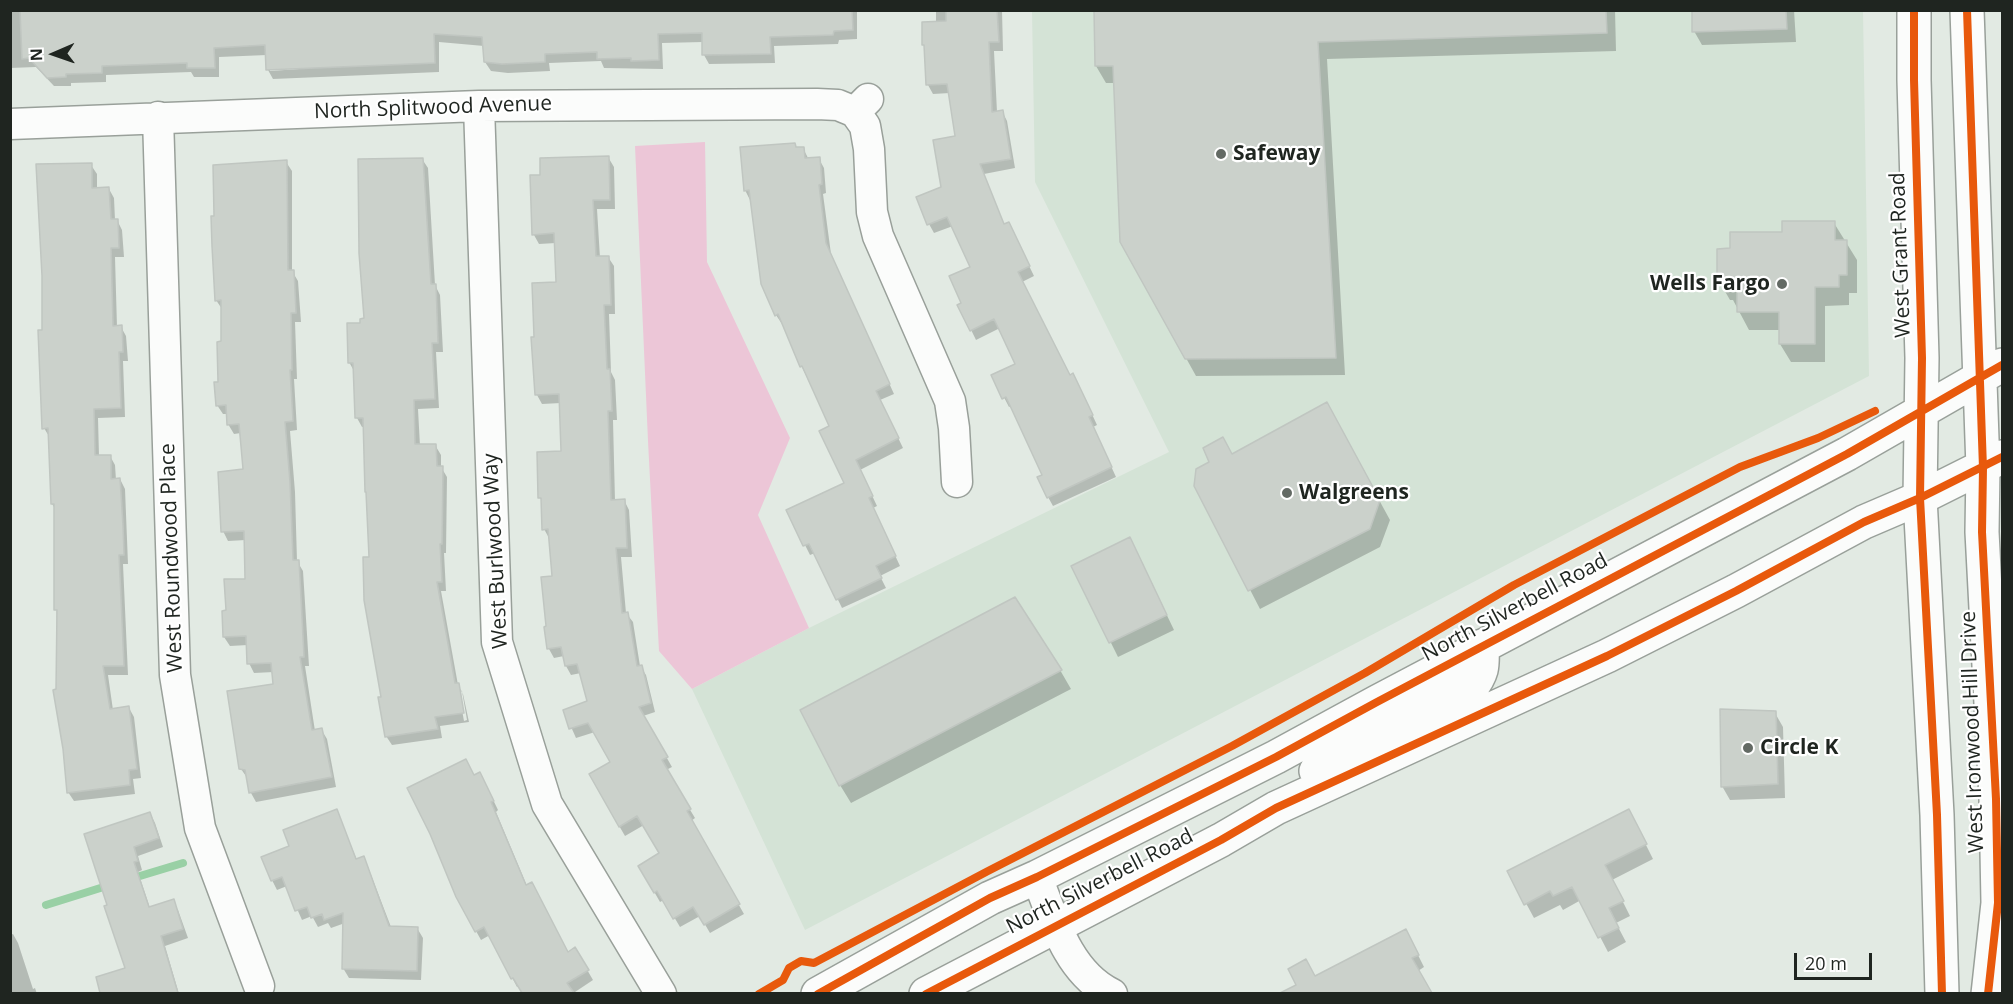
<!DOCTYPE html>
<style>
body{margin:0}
#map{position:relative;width:2013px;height:1004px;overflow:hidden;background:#e2eae3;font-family:"Open Sans",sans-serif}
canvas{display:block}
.frame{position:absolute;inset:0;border:12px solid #1f2520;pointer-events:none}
.north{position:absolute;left:24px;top:24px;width:60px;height:60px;-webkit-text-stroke:4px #fff;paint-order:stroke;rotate:268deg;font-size:16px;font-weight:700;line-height:24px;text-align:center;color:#1f2520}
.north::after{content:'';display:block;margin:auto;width:21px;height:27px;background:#1f2520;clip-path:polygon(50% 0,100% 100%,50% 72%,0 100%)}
.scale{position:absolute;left:1794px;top:953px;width:78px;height:27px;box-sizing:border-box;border:3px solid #1f2520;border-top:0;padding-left:8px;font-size:18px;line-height:21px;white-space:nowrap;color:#1f2520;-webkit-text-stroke:4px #fff;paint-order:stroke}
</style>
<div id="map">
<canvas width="2013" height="1004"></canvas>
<div class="frame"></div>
<div class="north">N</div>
<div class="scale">20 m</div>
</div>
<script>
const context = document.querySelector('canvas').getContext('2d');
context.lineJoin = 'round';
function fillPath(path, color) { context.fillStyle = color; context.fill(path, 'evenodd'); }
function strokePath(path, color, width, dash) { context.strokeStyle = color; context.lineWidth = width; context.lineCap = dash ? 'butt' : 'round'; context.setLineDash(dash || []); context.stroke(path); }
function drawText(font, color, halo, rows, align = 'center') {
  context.font = font + ' "Open Sans",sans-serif'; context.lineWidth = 4.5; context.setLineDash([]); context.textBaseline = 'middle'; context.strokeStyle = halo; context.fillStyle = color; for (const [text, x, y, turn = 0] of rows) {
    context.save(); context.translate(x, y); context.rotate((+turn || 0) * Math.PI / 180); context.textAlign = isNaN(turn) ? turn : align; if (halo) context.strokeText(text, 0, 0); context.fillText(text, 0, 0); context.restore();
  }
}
fillPath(new Path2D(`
 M1032 11H1863L1869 376 805 930 692 689 809 628 1169 452 1035 182Z`), '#d4e3d6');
fillPath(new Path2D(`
 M705 142 707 262 790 438 758 515 809 628 692 689 659 651 648 441 635 146Z`), '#ecc6d7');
fillPath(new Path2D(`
 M10 10H857V39L839 40 838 44 774 46 775 63 709 64 704 55 703 42 662 43 663 69 604 68 601 61 549 63 550 71 508 73 491 71 485 62 484 46 439 42V72L273 79 268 70 267 55 219 57V77H194L191 72 106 75V82L71 83V86H54L36 67 10 68ZM270 68 299 69 270 71Z
 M936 10H1002L1003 51H994L997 112 1002 111 1007 121 1015 168 984 174 1004 225 1013 233 1034 276 1022 282 1069 377 1078 384 1097 425 1093 427 1116 477 1053 506 1048 497 1044 475 1012 406 1009 407 993 376 1017 365 1000 328 976 340 959 305 963 303 972 268 953 226 934 233 929 224 943 188 956 138 950 93 933 94 928 85 936 23Z
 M1095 10H1615L1616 51 1327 59 1345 375 1196 376 1186 358 1116 83H1106L1096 66Z
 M1694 10H1794L1796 42 1702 45 1694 31Z
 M803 148 809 160 819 159 824 168 826 193 823 194 831 254 894 394 880 400 903 448 860 470 877 506 873 508 900 566 880 576 886 588 842 608 815 553 810 555 788 511 846 483 831 427 802 367 783 323 782 324 776 315 750 200 745 190 797 149Z
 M608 157 614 167 615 209H597L600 258 608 257 614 266 615 314H609L611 372 615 380 617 420H613L615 501 624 500 629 510 632 557H621L626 613 633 622 640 666 646 675 655 712 643 716 672 767 666 770 695 818 691 821 744 914 710 933 700 916 680 927 664 900 660 902 640 867 661 854 644 825 625 836 607 805 612 762 595 732 576 738 564 711 589 702 581 673 571 675 566 666 564 656 554 658 549 649 548 628 554 578 549 538 544 529 543 503 540 498 563 452 561 403 542 404 537 395 536 338 558 283 556 243 539 244 534 235 542 176Z
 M422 159 428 168 435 285 440 295 443 352H436L439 408 418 409 420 446 435 445 441 455V467L447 477 446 553H444L446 591H441L458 685 463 694 469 722 440 726 442 738 392 745 386 736 371 558 364 427H362L357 418 354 371 349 362ZM458 688 462 691 467 720 464 721Z
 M286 162 292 171V271L298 281 301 322H295L297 379H294L297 430 290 431 295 492 297 561 303 571 309 666H305L315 731 321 729 327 739 336 787 256 802 251 793 248 779 241 769 275 686 274 672 254 673 249 663 248 645 230 646 224 637 227 612 247 580 246 540 228 541 223 531 245 471 241 433 234 434 228 424V414H223L217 405 223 342 222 309 216 300Z
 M91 165 97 174V189H109L114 198 115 220H117L122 230 124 257H115L117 327H121L126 336 128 361H123L125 417 98 418 99 456H110L115 465 116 480 120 479 125 489 128 564H123L128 675H108L113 710 129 708 134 717 141 778 133 779 135 794 74 801 68 792 57 690 56 510 52 504 50 438 44 428 43 332Z
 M1834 223 1857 260V293H1849V305L1825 306V362H1791L1780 344V330H1749L1733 300H1730L1719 281 1731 250 1783 234Z
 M1337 423 1390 520 1380 547 1260 609 1196 485 1232 456Z
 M1137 553 1174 630 1118 657 1073 566Z
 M1060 670 1071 689 851 803 840 785Z
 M1775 713 1783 727 1785 798 1730 800 1722 786Z
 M474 777 485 783 498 810 496 812 527 886 568 953 575 949 593 980 572 994H524L519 986 517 987 490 935 481 940 476 931Z
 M336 811 357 860 363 858 368 867 391 927 417 928 423 938 421 980 349 978 343 968 345 923 331 928 328 923 318 927 312 916 302 920 287 886 277 890 272 880 291 847Z
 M150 813 155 823 163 847 138 856 142 870 138 872 150 908 173 901 178 910 188 938 165 946 179 994H102L97 978 127 969 109 906 112 884Z
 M1636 825 1653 859 1612 880 1630 916 1616 923 1626 942 1608 952 1581 900 1563 910 1560 905 1534 918 1509 872Z
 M13 934 18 943 33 989 35 988 37 994H10V935Z
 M1412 943 1424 967 1418 971 1431 994H1302L1290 969 1315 978Z`), '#0003');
strokePath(new Path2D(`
 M130 879 183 863
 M46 905 110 885`), '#99d0a5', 8);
const building = new Path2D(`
 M20 10H852L853 30 834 31 833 35 770 37 771 54 702 55V33L658 34 659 60 631 61V58L597 59V52L545 54V62L502 64 484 62 482 37 434 34 435 63 266 70 265 45 214 48 215 68H187V63L102 66V73L66 74V77L47 78 29 58 22 59Z
 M946 10H997L999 42H989L992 112 1003 110 1011 159 980 164 1004 224 1009 222 1030 266 1018 272 1070 375 1073 373 1093 415 1089 417 1112 467 1047 498 1037 477 1042 475 1006 397 1002 399 991 375 1015 364 994 319 970 331 957 305 961 303 949 276 970 267 947 217 927 225 916 197 941 187 933 140 955 136 947 84 926 85 924 45H922V22L946 21Z
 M1094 10H1606L1607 33 1318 42 1336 358 1185 359 1120 242 1113 66H1095Z
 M1692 10H1786L1787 29 1692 32Z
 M795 143 796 147H804L805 158 820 157 822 184 819 185 826 243 890 384 876 391 899 438 856 460 873 496 869 498 896 556 876 566 882 578 836 600 809 544 803 546 786 510 844 483 819 431 829 426 802 366 800 367 778 314 775 316 761 284 749 190 744 191 740 147Z
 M609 156 610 200H593L596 256H609L611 305H604L607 369H610L612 411H608L611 500 625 499 627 548H616L622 613 628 612 637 666 642 665 651 703 639 707 668 757 662 760 691 809 687 811 740 904 704 925 693 907 673 919 657 891 654 893 638 866 659 853 637 816 619 827 589 774 610 762 588 723 569 729 563 710 587 701 577 664 565 666 561 647 547 649 544 627 546 626 541 577 552 576 548 529 542 530 541 498H538L537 452 561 451 559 394 535 395 531 337H534L532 283 556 282 554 233 532 235 530 175H540V158Z
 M423 158 431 284H436L438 343H432L435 399 414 400 415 444H436L437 466H443L442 544H440L442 582H437L455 683H459L464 713 435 717 438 729 385 737 378 697H381L364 600 363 557H369L366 492H365L363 418H355L353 363H348L347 323H360V319L364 318 359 253 358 159Z
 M287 160 288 270H294L296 313H291L292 370H290L293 421 285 422 290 482 293 560H299L304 657H300L312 730 322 728 332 777 249 793 245 770 239 769 227 691 273 684 271 663 247 664 246 636 223 637 222 611 226 610 224 579H245L244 531 221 532 218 472 243 469 239 424 227 425 226 405 216 406 214 382H218L217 342 221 341V300L215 301 212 246 211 216H214L213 165Z
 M92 163V188L109 187 111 219H118L119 248H111L113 326 122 325 123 352H119L121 408 94 409 95 455H111V479L120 478 123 526 124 555H119L124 666H103L110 709 129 706 137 769 129 770 130 785 67 793 63 749 53 690 56 689 57 610H54V504H51L48 428 42 429 38 330H42V276L36 164Z
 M1782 221H1835V240H1847V275H1839V287H1815V344H1779V312H1737V290H1726L1725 282H1717V249L1730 248V232H1782Z
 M1327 402 1380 500 1370 529 1248 591 1194 486 1196 469 1209 462 1203 448 1223 437 1232 454Z
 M1130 537 1167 615 1109 643 1071 566Z
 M1015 597 1062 670 839 786 800 710Z
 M1720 709 1776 711 1778 784 1721 787Z
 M466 759 474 775 480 772 494 801 491 802 526 885 532 882 568 952 575 947 589 970 567 983 574 993H522L513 978 511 979 484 927 475 932 456 897 430 834 407 788Z
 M337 809 356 859 364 856 389 926 418 927 417 971 342 969 343 913 324 920 322 914 311 918 307 907 295 911 282 877 271 881 261 857 289 846 283 830Z
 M1629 809 1647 844 1605 865 1624 901 1609 908 1619 928 1598 938 1572 887 1553 896 1550 891 1524 905 1507 871Z
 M150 812 159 838 134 847 138 861 134 862 149 907 174 899 183 929 161 936 178 993H100L96 977 125 968 104 906 107 905 84 834Z
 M1406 929 1419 955 1412 958 1432 993H1280L1296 985 1288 969 1306 959 1315 976Z`);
fillPath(building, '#cbd1cb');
strokePath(building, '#c0c6c1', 1.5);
const minor = new Path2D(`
 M868 99 855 112 865 126 869 149 872 212 878 236 950 401 954 428 957 482
 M479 106 497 642 547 804 661 994
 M158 117 175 675 200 828 259 986
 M10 124 479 106 817 104 838 105 855 112
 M1037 877C1053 918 1068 973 1112 994`);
const tertiary = new Path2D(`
 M1983 468 1982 532 1996 799 1998 903 1988 994
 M1920 498 1937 815 1942 994`);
const secondary = new Path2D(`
 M1914 10V80L1922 358 1920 498
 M1967 10 1983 468
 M1316 771 1364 741 1469 691C1483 673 1483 667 1482 646
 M818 994 990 898 1037 877 1276 757 1377 702 1847 454 2002 365
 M926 994 1221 840 1276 808 1607 656 1736 591 1864 522 1920 498 2002 457`);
strokePath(minor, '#99a09a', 33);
strokePath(tertiary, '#99a09a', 36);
strokePath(secondary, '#99a09a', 36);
strokePath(minor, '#fbfcfb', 30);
strokePath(tertiary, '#fbfcfb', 33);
strokePath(secondary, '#fbfcfb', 33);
strokePath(new Path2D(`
 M1914 10V80L1922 358 1920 498 1937 815 1942 994
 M1967 10 1983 468 1982 532 1996 799 1998 903 1988 994
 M759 994 783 980 789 968 801 961 814 963 988 871 1232 746 1365 673 1514 585 1740 467 1818 438 1875 411
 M818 994 990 898 1037 877 1276 757 1377 702 1847 454 2002 365
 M926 994 1221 840 1276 808 1607 656 1736 591 1864 522 1920 498 2002 457`), '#e8590c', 8);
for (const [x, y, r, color] of [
 [1221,154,6,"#636a64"],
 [1782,284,6,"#636a64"],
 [1287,493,6,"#636a64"],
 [1748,748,6,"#636a64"]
]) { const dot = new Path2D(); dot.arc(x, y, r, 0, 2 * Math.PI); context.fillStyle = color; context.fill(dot); strokePath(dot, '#fff', 2); }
drawText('21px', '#1f2520', '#fff', [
 ["North Splitwood Avenue",433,108,-2],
 ["West Grant Road",1901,255,-92],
 ["West Burlwood Way",496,551,-93],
 ["West Roundwood Place",172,558,-92],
 ["North Silverbell Road",1515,608,-28],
 ["West Ironwood Hill Drive",1973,732,-92],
 ["North Silverbell Road",1100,882,-27]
]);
drawText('bold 21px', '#1f2520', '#fff', [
 ["Safeway",1233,154],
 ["Wells Fargo",1770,284,"right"],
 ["Walgreens",1299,493],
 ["Circle K",1760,748]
], 'left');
</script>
